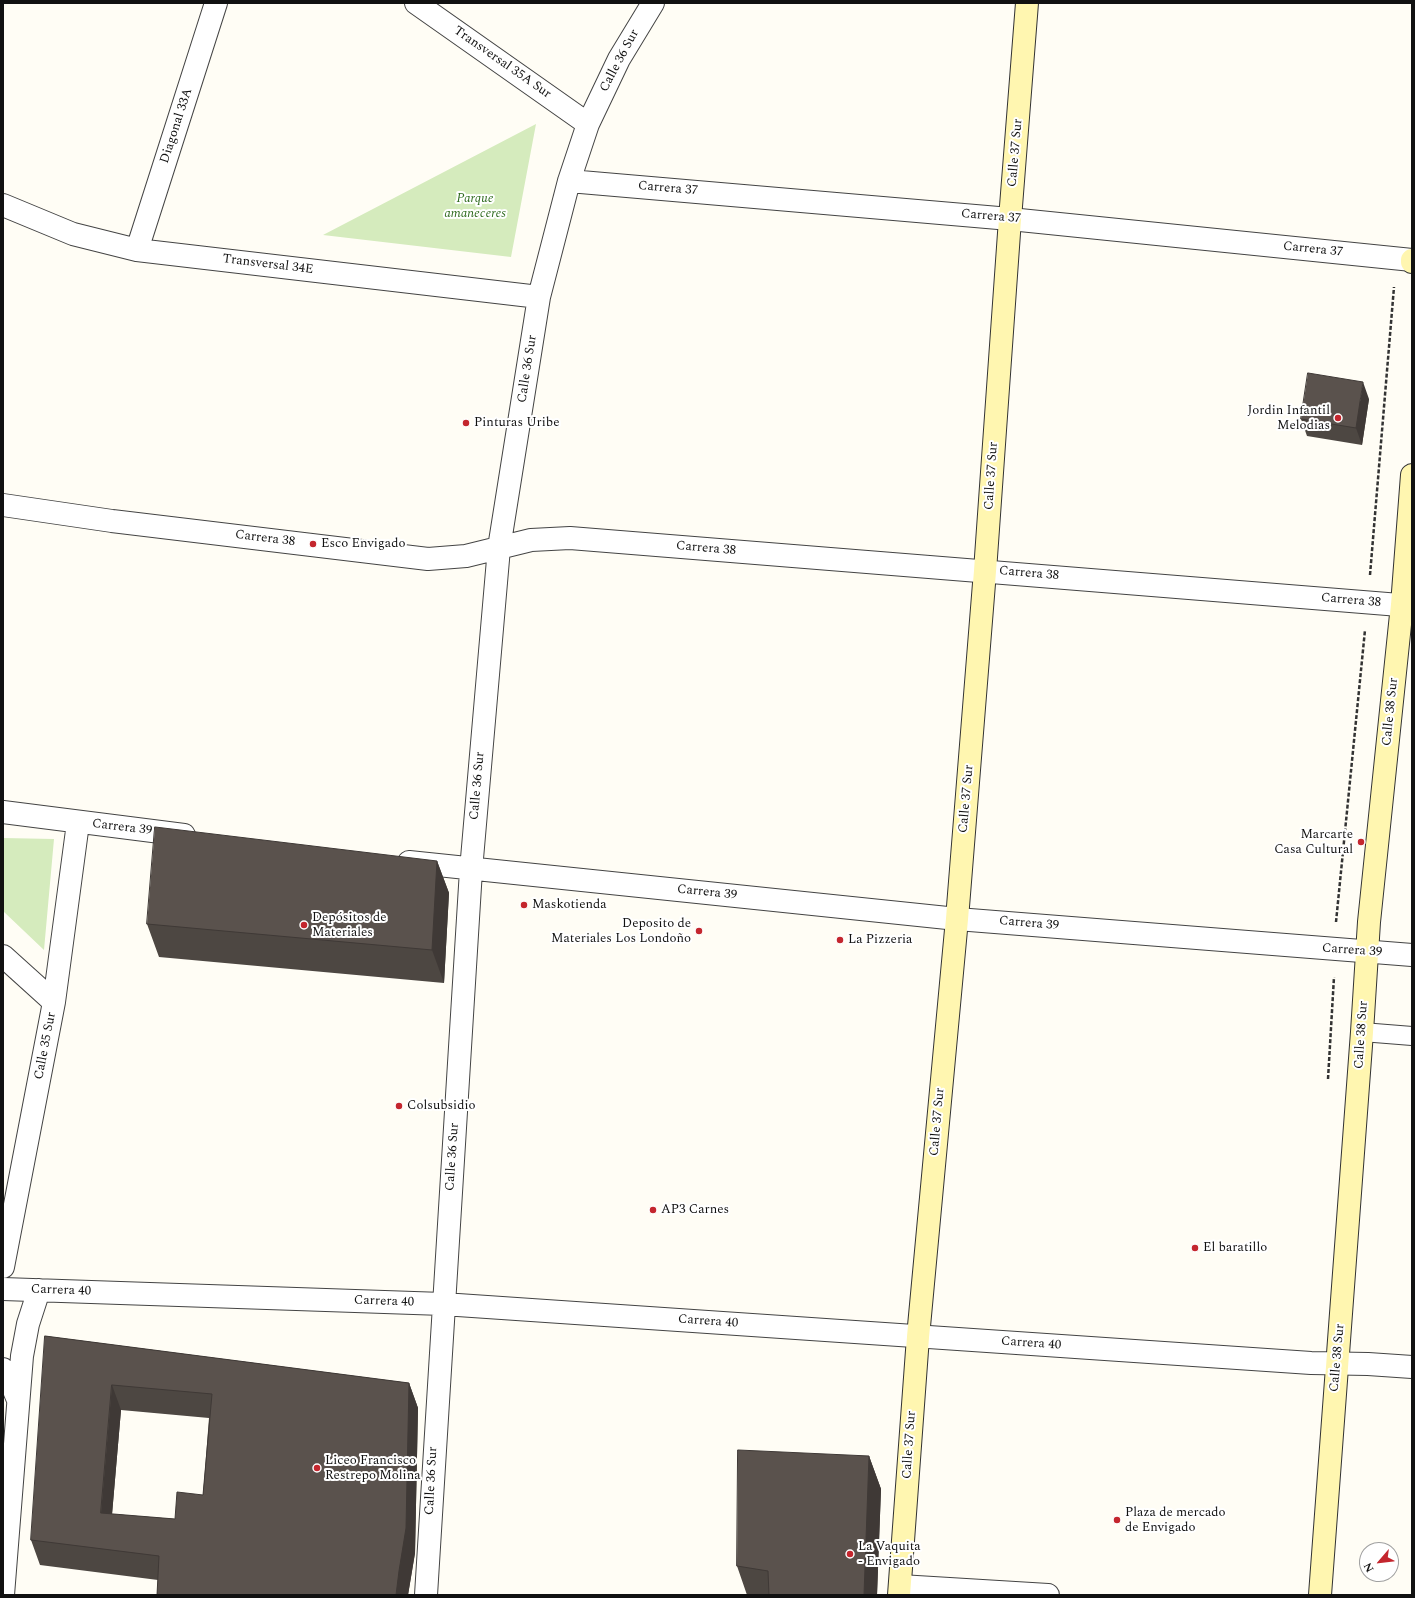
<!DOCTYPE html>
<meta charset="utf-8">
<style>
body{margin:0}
#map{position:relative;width:1415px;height:1598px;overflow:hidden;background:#fffdf5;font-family:Spectral,serif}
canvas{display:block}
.frame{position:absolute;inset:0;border:4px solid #111;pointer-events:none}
.north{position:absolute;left:1359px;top:1542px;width:40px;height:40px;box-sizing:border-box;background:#fff;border:1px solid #a0a0a0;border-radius:50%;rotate:242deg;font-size:11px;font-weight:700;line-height:16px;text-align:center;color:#111}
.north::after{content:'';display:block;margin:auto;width:14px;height:18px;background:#c4262e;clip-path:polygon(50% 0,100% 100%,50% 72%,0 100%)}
</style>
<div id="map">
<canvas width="1415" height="1598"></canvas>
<div class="frame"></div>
<div class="north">N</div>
</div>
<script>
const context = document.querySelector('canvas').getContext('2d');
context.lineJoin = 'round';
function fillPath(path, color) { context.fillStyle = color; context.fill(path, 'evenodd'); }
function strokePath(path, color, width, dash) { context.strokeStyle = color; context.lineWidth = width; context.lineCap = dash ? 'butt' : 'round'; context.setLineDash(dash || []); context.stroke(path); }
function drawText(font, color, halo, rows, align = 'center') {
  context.font = font + ' Spectral,serif'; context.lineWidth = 4; context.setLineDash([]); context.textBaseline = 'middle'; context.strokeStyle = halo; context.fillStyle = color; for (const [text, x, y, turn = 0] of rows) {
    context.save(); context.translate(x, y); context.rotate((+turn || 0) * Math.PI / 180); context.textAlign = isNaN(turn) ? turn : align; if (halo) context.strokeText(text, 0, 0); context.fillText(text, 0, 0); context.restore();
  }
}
fillPath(new Path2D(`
 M536 124 511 257 323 235Z
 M3 838 54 839 44 950 3 911Z`), '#d5ebbd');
const lane = new Path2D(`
 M1362 1032 1412 1036`);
const street = new Path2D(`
 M416 3 588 124
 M569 181 1010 219 1412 260
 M3 205 73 234 137 250 539 297
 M137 250 216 3
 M3 505 112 521 428 559 466 556 531 540 570 538 1412 606
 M3 812 184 835
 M409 862 957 919 1412 955
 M3 956 54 1002
 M3 1267 54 1002 78 823
 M3 1289 443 1304 1311 1363 1368 1364 1412 1367
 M3 1369 11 1383 18 1400
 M900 1586 1048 1595
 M3 1595 22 1356 28 1324 39 1290
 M426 1595 471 870 499 548 539 297 569 181 588 124 619 59 653 3`);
const secondary = new Path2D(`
 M1412 260V262
 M899 1595 918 1337 957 919 985 571 1010 219 1027 3
 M1320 1595 1362 1032 1369 922 1402 605 1412 475`);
strokePath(lane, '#444', 20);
strokePath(street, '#444', 24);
strokePath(secondary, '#333', 24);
strokePath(new Path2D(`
 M1370 575 1394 287
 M1336 922 1365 630
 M1328 1079 1334 977`), '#333', 2.5, [4, 2]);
strokePath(lane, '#fff', 18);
strokePath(street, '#fff', 22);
strokePath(secondary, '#fff6b0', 22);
fillPath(new Path2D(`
 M1369 399 1362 445 1307 436 1301 419Z
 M437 861 449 893 444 983 159 957 147 924Z
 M45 1336 409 1383 418 1408 415 1553 408 1595H157L158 1580 40 1565 31 1540ZM121 1410 209 1418 203 1495 175 1519 112 1514Z
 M869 1456 881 1489 877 1595H747L737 1566Z`), '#4d4742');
fillPath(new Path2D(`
 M1363 382 1369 399 1362 445 1356 428Z
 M437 861 449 893 444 983 432 950Z
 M409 1383 418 1408 415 1553 408 1595H396Z
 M112 1385 121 1410 110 1538 101 1513Z
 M869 1456 881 1489 877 1595H864Z`), '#3f3936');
const building = new Path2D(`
 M1308 373 1363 382 1356 428 1301 419Z
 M155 827 437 861 432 950 147 924Z
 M45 1336 409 1383 406 1528 399 1571 396 1595H157L159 1556 31 1540ZM112 1385 212 1394 203 1495 177 1492 175 1519 101 1513Z
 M738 1450 869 1456 864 1595H769L768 1571 737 1566Z`);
fillPath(building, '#5a524d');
strokePath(building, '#3f3936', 1);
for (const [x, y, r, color] of [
 [1338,418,4,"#c4262e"],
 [466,423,4,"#c4262e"],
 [313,544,4,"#c4262e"],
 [1361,842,4,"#c4262e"],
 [524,905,4,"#c4262e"],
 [304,925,4,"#c4262e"],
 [699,931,4,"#c4262e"],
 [840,940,4,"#c4262e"],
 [399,1106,4,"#c4262e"],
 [653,1210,4,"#c4262e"],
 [1195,1248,4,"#c4262e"],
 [317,1468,4,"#c4262e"],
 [1117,1520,4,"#c4262e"],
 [850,1554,4,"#c4262e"]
]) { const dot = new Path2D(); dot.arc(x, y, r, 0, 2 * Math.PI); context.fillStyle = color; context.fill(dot); strokePath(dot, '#fff', 1.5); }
drawText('13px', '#111', '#fff', [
 ["Calle 36 Sur",620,61,-62],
 ["Transversal 35A Sur",502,63,35],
 ["Diagonal 33A",177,126,-72],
 ["Calle 37 Sur",1016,153,-85],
 ["Carrera 37",668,189,5],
 ["Carrera 37",991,217,5],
 ["Carrera 37",1313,250,6],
 ["Transversal 34E",268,265,7],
 ["Calle 36 Sur",528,369,-81],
 ["Calle 37 Sur",992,476,-86],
 ["Carrera 38",265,539,7],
 ["Carrera 38",706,549,5],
 ["Carrera 38",1029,574,5],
 ["Carrera 38",1351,601,5],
 ["Calle 38 Sur",1391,712,-84],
 ["Calle 36 Sur",478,786,-85],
 ["Calle 37 Sur",967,799,-85],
 ["Carrera 39",122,828,7],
 ["Carrera 39",707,893,6],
 ["Carrera 39",1029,924,5],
 ["Carrera 39",1352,951,4],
 ["Calle 38 Sur",1362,1035,-86],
 ["Calle 35 Sur",46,1046,-79],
 ["Calle 37 Sur",938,1122,-85],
 ["Calle 36 Sur",453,1157,-86],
 ["Carrera 40",61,1291,2],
 ["Carrera 40",384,1302,2],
 ["Carrera 40",708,1322,4],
 ["Carrera 40",1031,1344,4],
 ["Calle 38 Sur",1338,1358,-85],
 ["Calle 37 Sur",910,1445,-86],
 ["Calle 36 Sur",432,1481,-87]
]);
drawText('italic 13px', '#2f6b1f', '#fff', [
 ["Parque",475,199],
 ["amaneceres",475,214]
]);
drawText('13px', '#111', '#fff', [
 ["Jordin Infantil",1330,411,"right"],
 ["Melodias",1330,426,"right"],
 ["Pinturas Uribe",474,423],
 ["Esco Envigado",321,544],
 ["Marcarte",1353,835,"right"],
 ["Casa Cultural",1353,850,"right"],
 ["Maskotienda",532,905],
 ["Depósitos de",312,918],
 ["Materiales",312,933],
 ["Deposito de",691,924,"right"],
 ["Materiales Los Londoño",691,939,"right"],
 ["La Pizzeria",848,940],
 ["Colsubsidio",407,1106],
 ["AP3 Carnes",661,1210],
 ["El baratillo",1203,1248],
 ["Liceo Francisco",325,1461],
 ["Restrepo Molina",325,1476],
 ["Plaza de mercado",1125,1513],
 ["de Envigado",1125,1528],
 ["La Vaquita",858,1547],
 ["- Envigado",858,1562]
], 'left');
</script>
